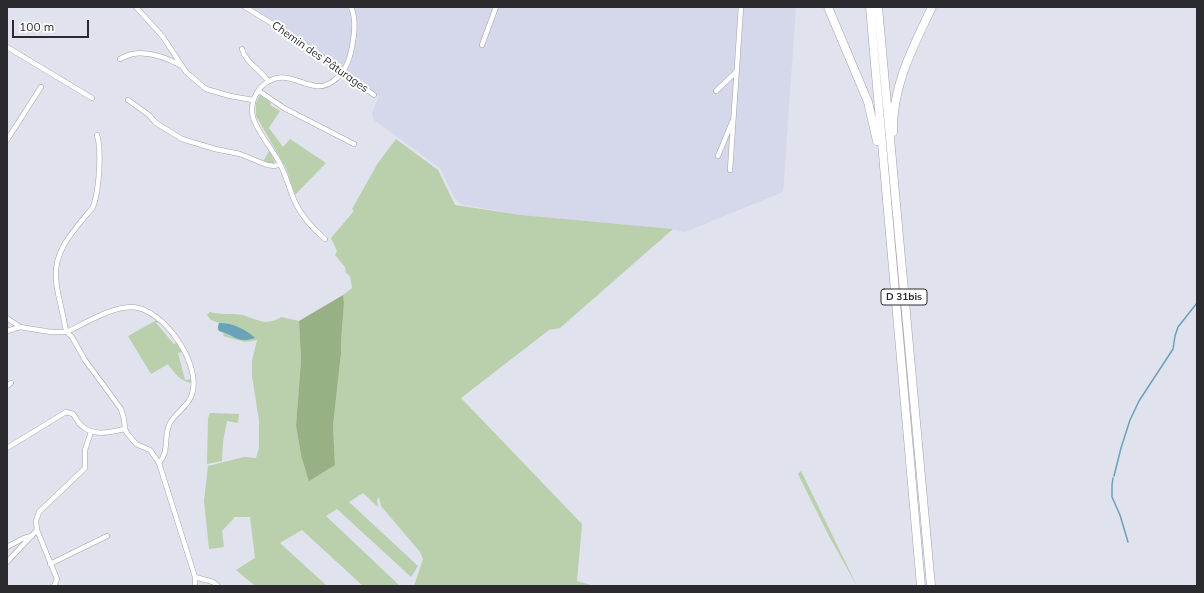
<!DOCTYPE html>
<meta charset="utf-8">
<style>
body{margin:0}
#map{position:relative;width:1204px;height:593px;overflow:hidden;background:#e0e2ed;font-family:Mulish,sans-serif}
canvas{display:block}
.frame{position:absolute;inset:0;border:8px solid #2b2b2f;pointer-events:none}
.scale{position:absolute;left:12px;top:20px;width:77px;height:18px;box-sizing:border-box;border:2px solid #2b2b2f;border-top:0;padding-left:5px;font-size:12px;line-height:14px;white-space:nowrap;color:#2b2b2f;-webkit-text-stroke:3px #fff;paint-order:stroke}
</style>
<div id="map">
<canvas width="1204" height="593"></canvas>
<div class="frame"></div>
<div class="scale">100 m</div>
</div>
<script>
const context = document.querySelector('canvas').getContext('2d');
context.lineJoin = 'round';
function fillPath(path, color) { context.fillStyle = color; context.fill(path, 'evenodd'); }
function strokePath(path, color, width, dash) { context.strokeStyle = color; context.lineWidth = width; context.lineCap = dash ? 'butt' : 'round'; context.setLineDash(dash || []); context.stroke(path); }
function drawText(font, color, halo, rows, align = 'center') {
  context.font = font + ' Mulish,sans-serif'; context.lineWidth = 4; context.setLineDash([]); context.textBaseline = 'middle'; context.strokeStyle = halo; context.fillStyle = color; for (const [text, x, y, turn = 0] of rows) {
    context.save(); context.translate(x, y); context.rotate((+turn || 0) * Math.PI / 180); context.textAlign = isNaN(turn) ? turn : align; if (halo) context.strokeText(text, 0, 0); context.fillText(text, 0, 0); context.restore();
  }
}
fillPath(new Path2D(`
 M246 7H796L783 192 685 232 673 229 521 215 461 204 455 199 440 168 374 120 372 113 379 96 346 73 340 66Z`), '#d5d7ea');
fillPath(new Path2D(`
 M260 95 271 103 270 105 280 111 269 128 283 147 290 139 326 163 295 195 286 168 256 116V103Z
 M396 139 438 170 455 205 521 215 673 229 560 328 549 330 461 398 582 524 577 581 594 586H414L423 559 420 552 381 506 379 497 377 500 378 507 363 493 349 502 418 566 411 577 337 509 326 516 400 586H363L302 530 280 543 327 586H255L236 570 255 558 250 517H235L222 531 224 547 209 549 204 501 208 466 244 457 256 458 259 448V421L252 376V361L257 340 245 342 223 336 224 334 217 329 219 323 211 320 207 315 210 312C220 315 231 313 242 315 257 319 266 327 281 317L299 321 301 360 296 426 301 455 335 465 333 425 341 354V342L344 303 343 295 352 288 350 276 346 273 345 267 335 255 337 251 331 238 354 211 352 209 378 163Z
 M269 151 275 162 272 164 263 162Z
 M157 320 158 321 156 323 174 344 177 342 182 352 178 353 185 380 193 379V383C182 383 174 373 168 364L151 374 128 336Z
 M210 413 239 414 238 423 227 421 223 442 222 461 207 464 208 418Z
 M801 471 857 586 830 538 798 474Z`), '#bacfac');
fillPath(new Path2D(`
 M343 295 344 303 341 342V354L333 425 335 465 309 481 301 455 296 426 301 360 299 321Z`), '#97b084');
fillPath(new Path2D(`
 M219 323C233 323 245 329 255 338 236 344 236 335 219 331L218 327Z`), '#69a2ba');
strokePath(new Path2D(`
 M1114 476 1121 448 1130 420 1139 401 1173 349 1175 336 1178 327 1197 303
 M1113 478 1112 485V497L1120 515 1128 542`), '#69a2ba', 1.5);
const minor = new Path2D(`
 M136 7 163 37 186 72 206 89 230 96 253 100
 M245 7 294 37 374 95
 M482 45 496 7
 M7 47 92 98
 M242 49C245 62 261 70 268 81
 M120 59C124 57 128 55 132 54 149 51 167 58 182 66
 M259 91 284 108 354 144
 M716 91 737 71
 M128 100 149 115 156 123 182 139 215 149 240 154 267 165 275 166 280 164
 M7 140 41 87
 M718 156 732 122
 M730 170 741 7
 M325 239C312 228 302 217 295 202 289 189 286 174 279 162 272 149 256 130 253 117 249 104 257 87 269 81 294 67 313 101 337 78 345 71 349 61 351 52 354 37 357 21 351 7
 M7 318 20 327 51 332H67L72 337 85 360 121 409 124 419 125 429 127 433 136 444 150 450 159 463 195 577V586
 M7 331 20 327
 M67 332C85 323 111 307 132 307 163 308 202 364 192 394 189 406 176 412 170 423 163 436 170 451 159 463
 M67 332 65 327C63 311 57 295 56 279 53 250 76 228 93 207 99 191 102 151 97 135
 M7 386 11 383
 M7 448 66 412 73 414C76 418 78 423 82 426 94 437 111 432 125 429
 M37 530 57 579 54 586
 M7 547 24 538 32 536
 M7 562 37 530 36 521 39 512 85 468V450L91 432
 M50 564 107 536
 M195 577 213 582 218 586`);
const trunk = new Path2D(`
 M828 7 868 102 877 141
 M870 7 921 586
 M878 7 931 586
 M893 132C892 86 913 47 932 7`);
strokePath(minor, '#a1a3ad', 5.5);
strokePath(trunk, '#a1a3ad', 9);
strokePath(minor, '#fff', 4.5);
strokePath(trunk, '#fff', 8);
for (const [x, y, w] of [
 [904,297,46]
]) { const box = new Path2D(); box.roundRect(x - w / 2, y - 8, w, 16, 3); context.fillStyle = '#fff'; context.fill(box); strokePath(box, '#2b2b2f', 1); }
drawText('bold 10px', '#2b2b2f', null, [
 ["D 31bis",904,297]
]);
drawText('11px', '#2b2b2f', '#fff', [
 ["Chemin des Pâturages",320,57,35]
]);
</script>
